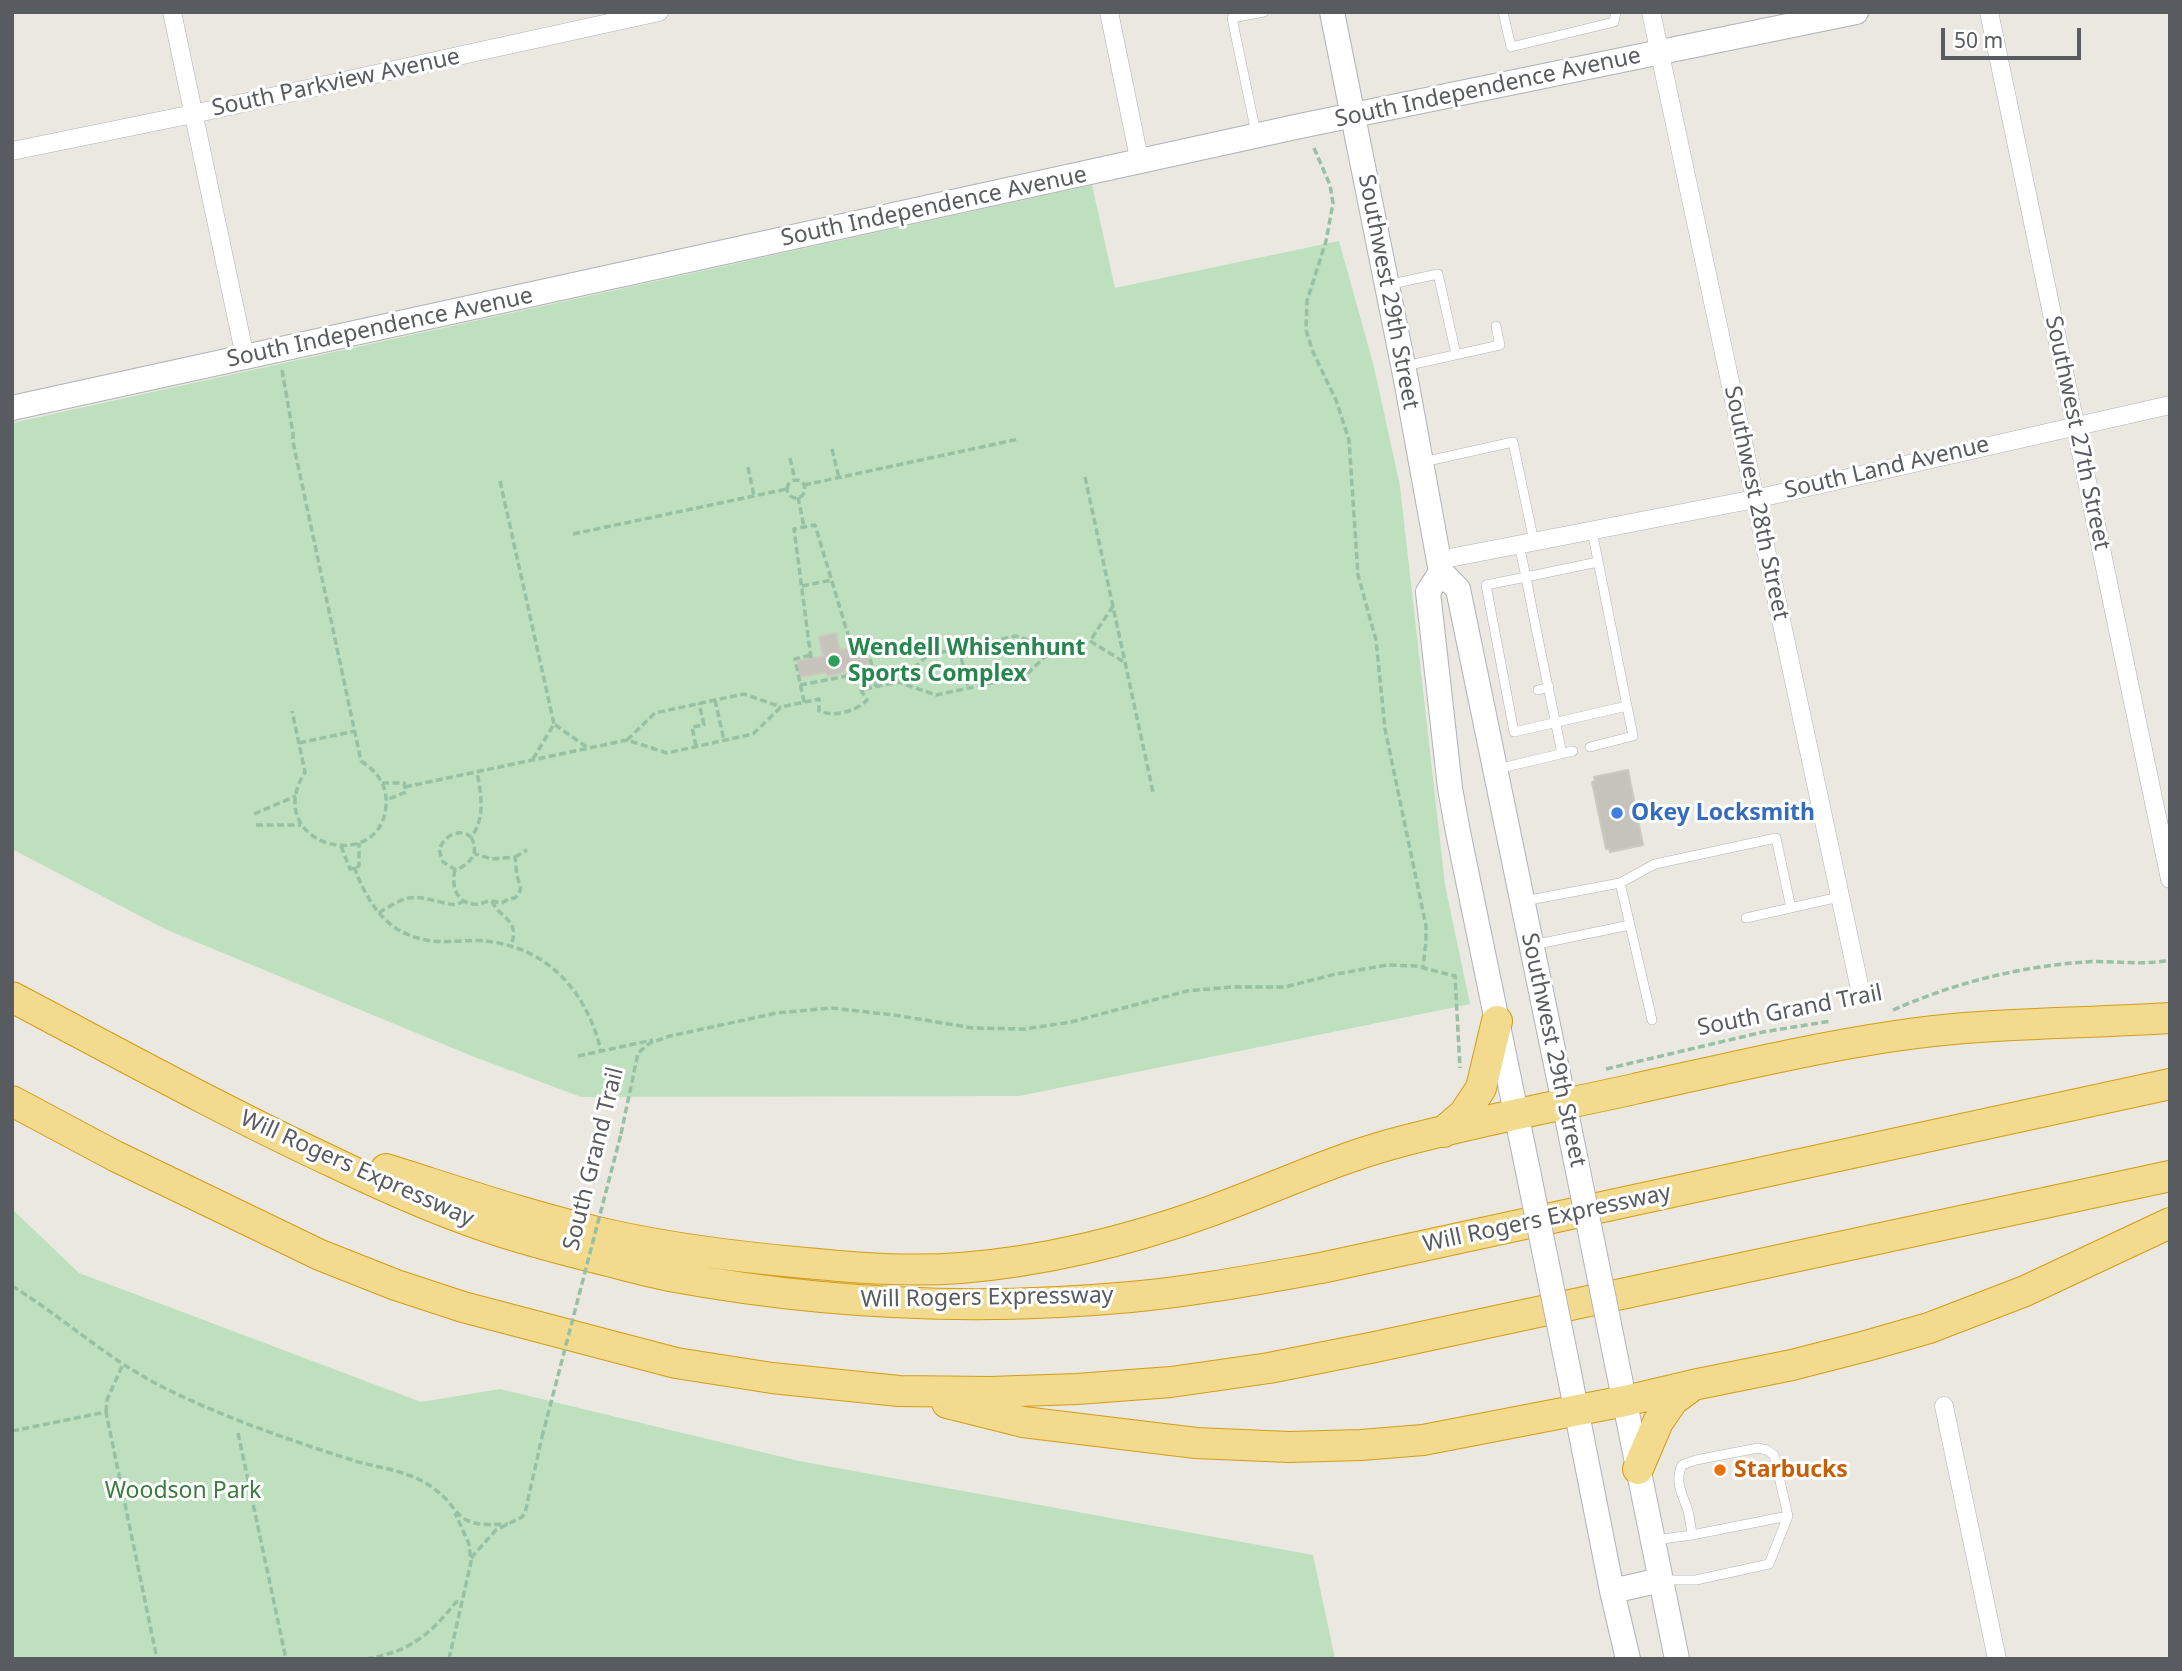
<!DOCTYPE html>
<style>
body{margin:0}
#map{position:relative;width:2182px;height:1671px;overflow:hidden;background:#eae8e0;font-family:"Noto Sans",sans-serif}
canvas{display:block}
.frame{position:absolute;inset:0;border:14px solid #585b5f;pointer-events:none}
.scale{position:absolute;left:1941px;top:28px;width:140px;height:32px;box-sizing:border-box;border:4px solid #585b5f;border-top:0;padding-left:9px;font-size:21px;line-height:24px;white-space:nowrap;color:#585b5f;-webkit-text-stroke:5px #fff;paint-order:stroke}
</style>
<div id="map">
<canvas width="2182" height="1671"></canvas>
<div class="frame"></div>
<div class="scale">50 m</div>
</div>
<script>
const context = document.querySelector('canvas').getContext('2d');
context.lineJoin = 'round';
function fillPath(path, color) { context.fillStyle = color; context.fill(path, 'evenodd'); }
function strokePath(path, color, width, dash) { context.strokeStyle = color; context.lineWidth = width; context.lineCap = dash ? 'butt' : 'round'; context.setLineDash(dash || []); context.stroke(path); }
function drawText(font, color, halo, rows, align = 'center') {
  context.font = font + ' "Noto Sans",sans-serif'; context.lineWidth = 6; context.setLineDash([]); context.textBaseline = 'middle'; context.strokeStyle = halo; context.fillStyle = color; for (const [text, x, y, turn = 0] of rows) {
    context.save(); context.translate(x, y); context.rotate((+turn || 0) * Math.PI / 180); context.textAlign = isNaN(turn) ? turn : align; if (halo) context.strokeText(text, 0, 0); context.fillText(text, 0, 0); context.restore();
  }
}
fillPath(new Path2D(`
 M1092 185 1115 288 1339 241 1374 367 1400 486 1445 885 1470 1004 1019 1096 581 1097 472 1056 165 929 12 849V423Z
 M12 1209 79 1273 421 1402 500 1389 799 1461 1313 1555 1335 1659H12Z`), '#bee0be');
const building = new Path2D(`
 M836 633 840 650 866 645 870 664 844 669 845 672 827 676 826 672 800 677 797 661 823 656 819 637Z
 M1628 770 1643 845 1610 852 1609 849H1606L1592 782 1595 781 1594 777Z`);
fillPath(building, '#c6c2bc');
strokePath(building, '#cec9bf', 2);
const lane = new Path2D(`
 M1503 12 1511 47 1614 22 1616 12
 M1256 133 1232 18 1264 12
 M1387 285 1438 274 1456 354
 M1405 366 1500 345 1496 326
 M1423 462 1513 442 1534 542
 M1519 545 1526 577 1598 562
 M1538 690 1549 687
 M1590 747 1633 736 1592 531
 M1562 754C1550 695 1537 636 1526 577L1486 585 1514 732 1627 706
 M1497 769 1573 751
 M1620 883 1655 864 1776 838 1791 908
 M1524 901 1620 883 1630 925
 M1746 918 1839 897
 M1533 945 1630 925 1652 1020
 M1655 1540 1692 1535 1788 1516
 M1664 1580H1696L1769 1564 1788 1516 1774 1455 1767 1450 1758 1448 1696 1460 1682 1465C1674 1482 1683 1495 1688 1511 1690 1519 1691 1528 1692 1535`);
const street = new Path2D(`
 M172 12 245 357
 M1109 12 1140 163
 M1651 12 1861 994
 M1989 12 2170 879
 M12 151 193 114 659 12
 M1439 560 1755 499 2170 405
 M1944 1406 1997 1659`);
const secondary = new Path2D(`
 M1332 12 1406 380 1441 572 1458 589 1576 1161
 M12 408 1300 126 1856 12
 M1441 572 1428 592 1450 788 1458 832 1528 1171
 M1616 1359 1677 1659
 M1568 1368 1612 1591 1628 1659
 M1612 1591 1661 1580`);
const highway = new Path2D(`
 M12 997C120 1054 227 1113 337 1164 387 1188 438 1211 490 1228 525 1240 561 1249 596 1258 621 1264 645 1271 670 1276 821 1304 978 1311 1131 1297 1195 1291 1258 1279 1321 1268L2170 1084
 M12 1101 115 1156 320 1255 396 1285 463 1307 676 1363 772 1378 899 1391 990 1392 1077 1389 1171 1382 1269 1368 1375 1347 2170 1176
 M1443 1132 1464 1114 1481 1088 1497 1021
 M386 1169C459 1192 531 1217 606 1234 672 1249 738 1257 806 1263 857 1268 910 1272 961 1268 1047 1261 1131 1240 1211 1211 1272 1189 1330 1161 1392 1144 1472 1122 1553 1107 1634 1089 1721 1070 1807 1049 1895 1036 1986 1022 2078 1024 2170 1018
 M947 1403 1023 1422 1196 1443 1289 1447 1361 1445 1423 1440 1625 1401 1693 1385 1792 1365 1866 1346 1929 1328 2025 1291 2170 1223
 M1638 1469 1658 1422 1673 1400 1692 1386`);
strokePath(lane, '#b0b2b6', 10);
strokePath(street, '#b0b2b6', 19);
strokePath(secondary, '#afb2b6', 26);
strokePath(highway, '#d59c14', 32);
strokePath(new Path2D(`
 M1314 148 1330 185 1333 203 1326 241 1307 301 1306 330 1313 352 1336 400 1349 440 1358 575 1376 640 1385 729 1426 926V942L1423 967
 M282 370 293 433V442L361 761C377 771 388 786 386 806 380 877 260 844 305 772L292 711
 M832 449 839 478
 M790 458 795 480
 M748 467 754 496
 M1085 477 1153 792
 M787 489a9 9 0 1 1 18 0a9 9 0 1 1-18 0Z
 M500 481 554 724
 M804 485 1019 439
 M798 497 804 527
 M573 534 787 489
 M802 586 832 580
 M1113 606 1090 641 1124 662
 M852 646 867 643 876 687
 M959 648 968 687
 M811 658 794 529 815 525 852 648
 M898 682 928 655 1016 636 1053 648
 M800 685 873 671
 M715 700 724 740
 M804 702 795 659 811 655
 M627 740 655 713 715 700 744 694 781 707
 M299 743 355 731
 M696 746 692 727 704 725 699 703
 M533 759 554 724 588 748
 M382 783H404L406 792 386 800
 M405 787 627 740 667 753 753 734 781 707 819 699V711C835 717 855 712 867 700L861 690 898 682 936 695 1025 676 1053 649 1090 641
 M254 814 296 796
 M256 825H301
 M471 837C480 853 471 863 456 870L443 862 439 850C444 836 459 827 471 837 486 818 481 793 477 772
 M341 846 350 869 359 866V843
 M515 857 527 850
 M354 867C368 903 385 932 426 940 445 944 466 939 485 941 548 947 587 992 601 1051
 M455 870C451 885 456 903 474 904 480 905 485 901 491 901 495 901 498 903 502 903L508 899 515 898C524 889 520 886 517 876 516 870 516 863 515 857L492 859 475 854
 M492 901C499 919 521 918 511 946
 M379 913C416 888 417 899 456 905L464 901
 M1893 1010C1954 983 2018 967 2084 962 2113 960 2142 966 2170 960
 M578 1056 653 1040
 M1606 1069 1763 1032 1831 1021
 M621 1134 638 1053 650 1043 670 1036 777 1013 831 1008 894 1015 973 1028 1025 1029 1071 1022 1187 991 1231 987H1285L1336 974 1387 965 1416 966 1455 976 1460 1068
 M12 1286C61 1316 103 1355 153 1382 214 1414 286 1439 352 1460 370 1466 390 1468 408 1475 424 1480 436 1489 448 1501 455 1510 460 1518 471 1522 483 1526 496 1524 508 1524
 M106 1412 107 1400 123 1364
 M12 1431 106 1412 157 1659
 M238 1433 286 1659
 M471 1558 496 1530 522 1517 525 1513 542 1437
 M366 1659C409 1652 430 1635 456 1602H462
 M449 1659 471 1562 469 1544 455 1513`), '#98c0a4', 3.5, [7, 3.5]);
strokePath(lane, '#fff', 9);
strokePath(street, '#fff', 18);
strokePath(secondary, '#fff', 24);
strokePath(highway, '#f2da8f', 30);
const secondaryBridge = new Path2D(`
 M1576 1161 1616 1359
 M1528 1171 1568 1368`);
strokePath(secondaryBridge, '#afb2b6', 26, []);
strokePath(new Path2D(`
 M542 1437 621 1134`), '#98c0a4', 3.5, [7, 3.5]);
strokePath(secondaryBridge, '#fff', 24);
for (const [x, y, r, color] of [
 [834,661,7,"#2e9e5b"],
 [1617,813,7,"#3f7fe0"],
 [1720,1470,7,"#e8710a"]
]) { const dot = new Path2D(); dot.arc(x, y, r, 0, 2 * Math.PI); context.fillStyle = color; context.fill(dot); strokePath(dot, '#fff', 2.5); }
drawText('23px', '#585b5f', '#fff', [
 ["South Parkview Avenue",336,83,-12],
 ["South Independence Avenue",1488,88,-12],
 ["South Independence Avenue",934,207,-12],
 ["Southwest 29th Street",1388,292,79],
 ["South Independence Avenue",380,328,-12],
 ["Southwest 27th Street",2077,433,78],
 ["South Land Avenue",1887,468,-13],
 ["Southwest 28th Street",1756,503,78],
 ["South Grand Trail",1790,1011,-11],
 ["Southwest 29th Street",1553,1050,78],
 ["South Grand Trail",594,1159,-76],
 ["Will Rogers Expressway",357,1169,24],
 ["Will Rogers Expressway",1547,1219,-12],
 ["Will Rogers Expressway",987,1298,-1]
]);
drawText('bold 23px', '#27864d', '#fff', [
 ["Wendell Whisenhunt",848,648],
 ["Sports Complex",848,674]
], 'left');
drawText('bold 23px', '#366cbe', '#fff', [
 ["Okey Locksmith",1631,813]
], 'left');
drawText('bold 23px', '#c56008', '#fff', [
 ["Starbucks",1734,1470]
], 'left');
drawText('23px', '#3b7c3f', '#fff', [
 ["Woodson Park",183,1491]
]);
</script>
